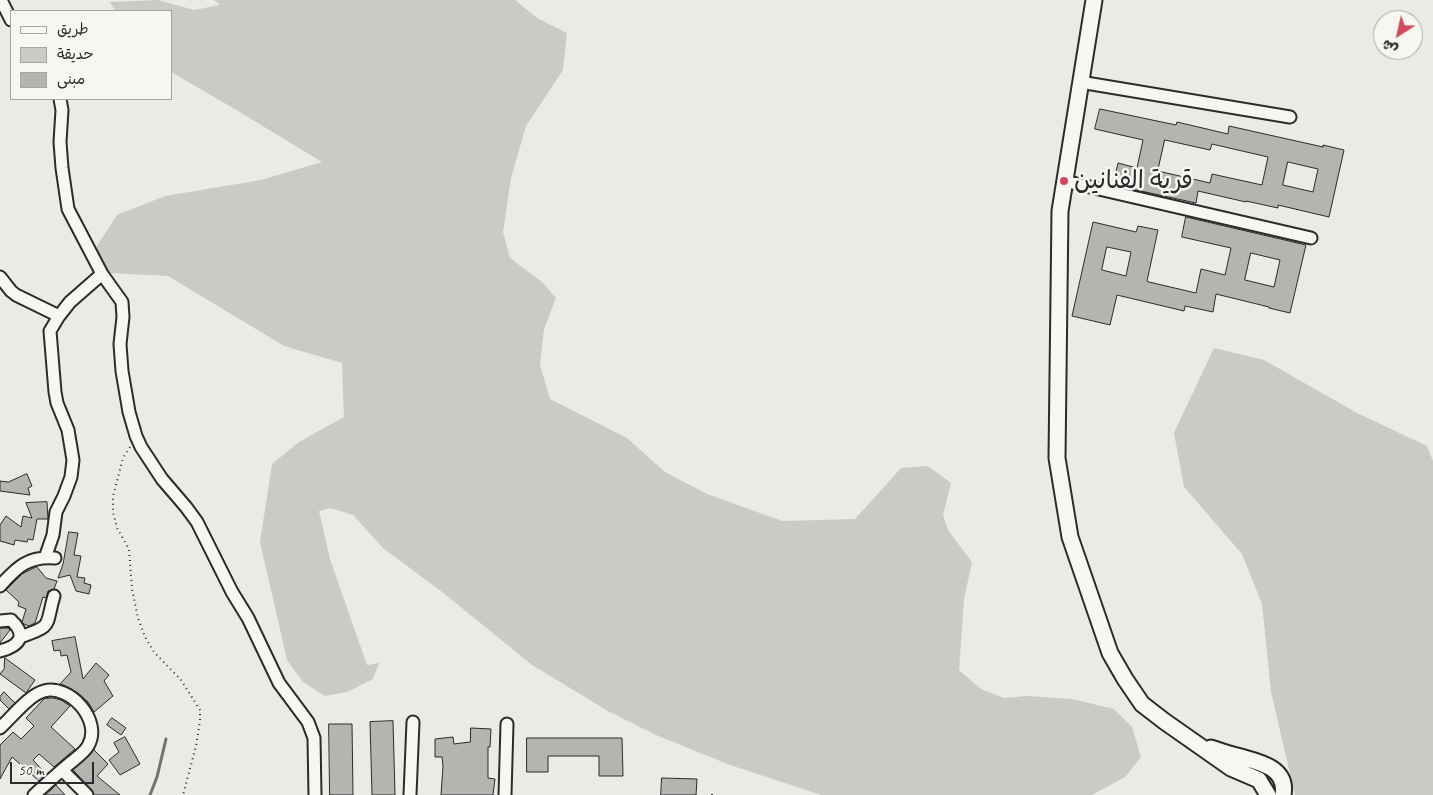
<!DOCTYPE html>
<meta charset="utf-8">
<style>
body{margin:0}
#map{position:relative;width:1433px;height:795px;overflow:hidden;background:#eaeae6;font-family:Caveat,"Playpen Sans Arabic",sans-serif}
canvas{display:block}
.legend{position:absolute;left:10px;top:10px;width:162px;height:90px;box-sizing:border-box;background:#f6f6f2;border:1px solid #a5a5a2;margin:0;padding:6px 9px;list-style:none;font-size:15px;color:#2b2b2b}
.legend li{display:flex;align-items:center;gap:10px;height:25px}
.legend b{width:25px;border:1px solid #a5a5a2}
.north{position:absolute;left:1373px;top:10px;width:50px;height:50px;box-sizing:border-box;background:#f6f6f2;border:1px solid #a5a5a2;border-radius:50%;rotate:215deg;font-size:14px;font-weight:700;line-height:20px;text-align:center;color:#2b2b2b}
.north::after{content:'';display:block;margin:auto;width:18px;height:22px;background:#d1495b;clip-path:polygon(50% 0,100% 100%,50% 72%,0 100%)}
.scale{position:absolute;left:10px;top:762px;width:84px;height:22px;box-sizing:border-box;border:2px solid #2b2b2b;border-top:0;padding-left:6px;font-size:15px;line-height:18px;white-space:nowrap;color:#2b2b2b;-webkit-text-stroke:4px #f6f6f2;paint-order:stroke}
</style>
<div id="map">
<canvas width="1433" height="795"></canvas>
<ul class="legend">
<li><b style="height:6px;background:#f6f6f2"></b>طريق</li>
<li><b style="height:14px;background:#cacac7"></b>حديقة</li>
<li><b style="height:14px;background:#b4b4b1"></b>مبنى</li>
</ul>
<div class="north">ش</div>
<div class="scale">50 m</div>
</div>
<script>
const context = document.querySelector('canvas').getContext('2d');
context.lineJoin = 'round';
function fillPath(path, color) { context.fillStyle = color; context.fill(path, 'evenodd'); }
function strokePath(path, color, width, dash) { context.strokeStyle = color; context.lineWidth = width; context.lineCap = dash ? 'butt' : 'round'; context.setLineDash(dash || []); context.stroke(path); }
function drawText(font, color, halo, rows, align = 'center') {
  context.font = font + ' Caveat,"Playpen Sans Arabic",sans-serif'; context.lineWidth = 5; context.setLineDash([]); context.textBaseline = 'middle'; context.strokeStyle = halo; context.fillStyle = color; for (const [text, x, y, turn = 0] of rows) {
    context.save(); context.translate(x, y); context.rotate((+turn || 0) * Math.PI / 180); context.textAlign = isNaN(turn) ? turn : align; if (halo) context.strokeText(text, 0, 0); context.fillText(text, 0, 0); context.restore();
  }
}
fillPath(new Path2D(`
 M158 0 194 10 220 5 214 0H515L537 18 567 33 563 70 526 126 511 178 503 232 510 258 542 282 556 298 544 329 540 365 550 399 627 438 665 472 707 494 782 521 855 519 901 468 928 466 951 483 943 515 948 530 972 562 964 599 959 670 981 689 1004 698 1027 696 1072 699 1114 709 1132 727 1141 757 1125 777 1092 795H821L730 765 656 735 608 711 532 665 446 595 383 548 353 515 330 508 319 511 330 559 367 665 379 663 373 679 347 692 325 696 303 682 287 660 260 542 272 464 299 442 344 417 342 363 284 346 168 276 110 273 89 258 117 215 165 196 261 180 322 162 233 108 171 72V11H115L110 2Z
 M1214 348 1264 360 1357 413 1427 446 1433 461V795H1295L1271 692 1262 604 1242 554 1184 487 1174 433Z`), '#cacac7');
strokePath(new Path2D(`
 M150 795 157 777 166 739`), '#727270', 3);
const building = new Path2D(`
 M1100 109 1176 125 1177 122 1228 134 1229 126 1323 147V145L1344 150 1329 217 1278 205V208L1246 201V202L1198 191 1196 203 1113 185 1118 163 1137 168 1143 140 1095 129ZM1165 140 1210 150 1212 144 1268 157 1262 185 1212 174 1210 183 1158 171ZM1288 162 1318 169 1313 192 1283 185Z
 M1186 217 1306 245 1290 313 1269 308V307L1216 294 1213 312 1185 306 1184 311 1117 295 1110 325 1072 316 1093 222 1136 232 1138 226 1158 230 1147 281 1149 282 1196 293 1201 269 1225 275 1231 248 1182 237ZM1107 247 1131 252 1126 276 1102 270ZM1251 253 1280 260 1274 287 1245 280Z
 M27 474 32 486 28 488 30 495 0 491V481L8 482Z
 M47 502 48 519H37L33 540 28 539 27 542 15 540 14 545 0 541V525L6 516 21 527 23 516 32 518 26 503Z
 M69 532 78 533 74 555 81 556 77 577 85 578 84 583 91 585 89 594 76 591 70 575 58 578 63 564Z
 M37 567 46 578 57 581 54 589 48 591 46 598 43 597 35 623 29 626 24 624 22 622 26 609 18 606 19 602 6 590 22 574Z
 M0 628H8L10 630 0 643Z
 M75 637 83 679 96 663 109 675 104 681 113 696 94 712 88 702 78 693 68 687 60 684 71 672 67 655 61 656 60 650 54 651 52 641Z
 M5 658 35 680 26 693 0 674 4 669Z
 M4 692 15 703 9 709 0 700V697Z
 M53 698 61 700 70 706 51 727 75 749 54 767 39 754 33 760 46 774 39 781 12 757 0 779V745L13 732 21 739 34 726 26 718 44 699Z
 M112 718 126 728 121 735 107 725Z
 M393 721 395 795H372L370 722Z
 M329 724H352L353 795H330Z
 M471 728 491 729 490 747H488V778L495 779 493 795H441L443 766 442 757H435V739L453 737 454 744 470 742Z
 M125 737 140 764 120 775 109 760 119 752 114 743Z
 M527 738H622L623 776H599V756H548V772H527Z
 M94 750 108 764 97 776 120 795H94L92 790 73 770Z
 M662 778 697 779 696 795H661Z
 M56 785 65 795H45L52 789Z`);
fillPath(building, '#b4b4b1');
strokePath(building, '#2b2b2b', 1);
const minor = new Path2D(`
 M1 0 11 20
 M1080 82 1290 117
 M60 99 62 110 60 142 62 168 68 209 102 274 122 302 123 317 120 344 122 371 129 412 136 436 141 447 162 479 186 507 197 522 232 592 248 618 279 683 308 722 314 738 315 795
 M1064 181 1311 238
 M0 277 11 291 16 295 59 316
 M45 558 53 535 56 512 64 496 71 477 73 460 68 430 57 403 55 392 50 331 59 316 70 302 102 274
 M0 586C17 567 28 556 55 558
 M0 621 11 620C28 636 19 646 0 651
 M20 637C54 626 45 626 54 596
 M0 728C12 717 29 695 44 691 70 684 103 721 88 746 84 753 75 759 69 764 57 774 45 785 34 795
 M62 770 87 795
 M410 795 413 722
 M505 795 507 724`);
const major = new Path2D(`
 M1094 0 1060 211 1057 458 1070 537 1110 653 1125 679 1142 704 1164 721 1231 768 1259 780 1268 795
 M1211 748C1220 751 1228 754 1237 756 1258 762 1288 767 1283 795`);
strokePath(minor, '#2b2b2b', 15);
strokePath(major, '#2b2b2b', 19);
strokePath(new Path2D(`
 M130 447 123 458 117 481 113 496V512L117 528 129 549 132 589 138 618 145 637 154 652 181 680 200 710V721L196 746 183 795
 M712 795V794`), '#2b2b2b', 2, [1, 4]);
strokePath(minor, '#f6f6f2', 11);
strokePath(major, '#f6f6f2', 15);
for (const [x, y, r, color] of [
 [1064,181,5,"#d1495b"]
]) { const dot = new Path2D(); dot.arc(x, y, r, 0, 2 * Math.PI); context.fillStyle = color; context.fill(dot); strokePath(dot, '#f6f6f2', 2); }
drawText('25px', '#2b2b2b', '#f6f6f2', [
 ["قرية الفنانين",1074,181]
], 'left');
</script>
